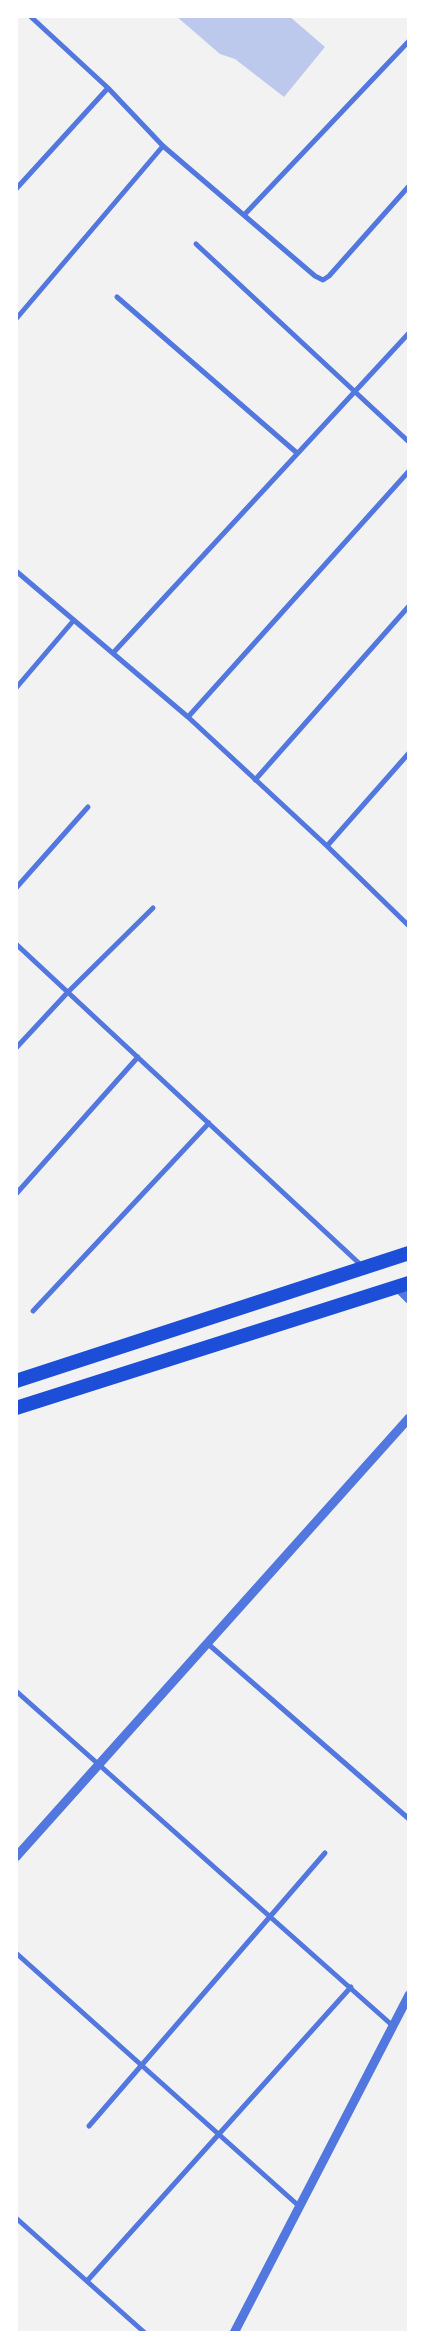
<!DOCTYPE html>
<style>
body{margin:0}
#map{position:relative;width:425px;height:2349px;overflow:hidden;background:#f2f2f2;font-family:Commissioner,sans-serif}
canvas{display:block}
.frame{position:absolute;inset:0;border:18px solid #fff;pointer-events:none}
</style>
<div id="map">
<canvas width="425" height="2349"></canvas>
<div class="frame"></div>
</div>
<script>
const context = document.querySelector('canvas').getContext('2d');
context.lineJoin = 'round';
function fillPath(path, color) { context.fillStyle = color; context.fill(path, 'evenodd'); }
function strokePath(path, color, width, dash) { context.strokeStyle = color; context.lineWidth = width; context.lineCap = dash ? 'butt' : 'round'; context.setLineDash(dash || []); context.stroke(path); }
fillPath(new Path2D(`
 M176 16H289L325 47 284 97 235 59 220 54Z`), '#bdc9ec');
strokePath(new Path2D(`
 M30 16 108 88 163 146 315 276 323 280 329 276 409 186
 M16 189 108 88
 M245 214 409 41
 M196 244 409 442
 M117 297 297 453
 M16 319 163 146
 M16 571 188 717 327 846 409 926
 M113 653 409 333
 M16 688 74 620
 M188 717 409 471
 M255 780 409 606
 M327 846 409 753
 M16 888 88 807
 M16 944 362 1266
 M16 1048 68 992 153 908
 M16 1194 138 1057
 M33 1311 209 1123
 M207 1643 409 1819
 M16 1691 393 2026
 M16 1953 300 2207
 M89 2126 325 1853
 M16 2218 145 2333
 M87 2281 351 1987`), '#5277de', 5);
strokePath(new Path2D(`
 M397 1287 409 1299
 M16 1857 409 1418
 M234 2333 409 1995`), '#5277de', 9);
strokePath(new Path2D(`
 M16 1381 409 1253
 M16 1408 409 1283`), '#1d4ed8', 14);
</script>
